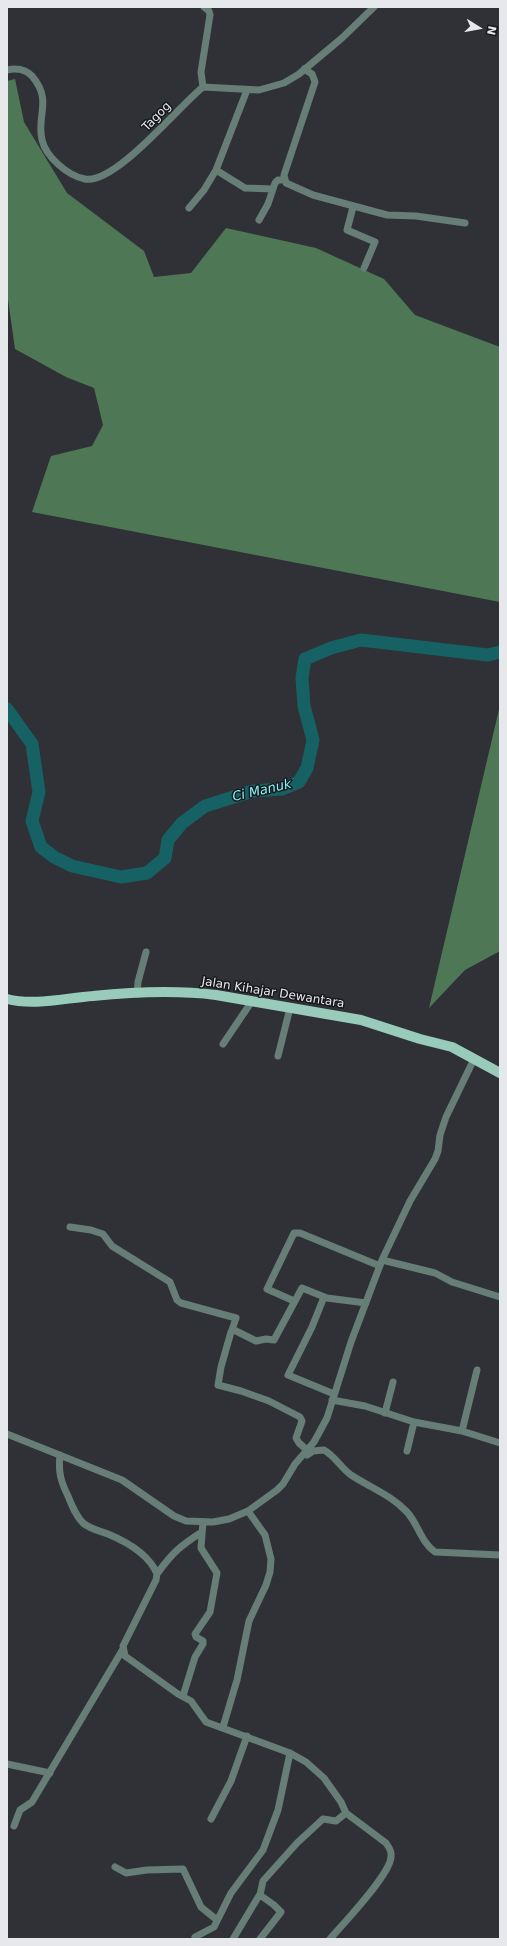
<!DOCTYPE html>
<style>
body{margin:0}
#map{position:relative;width:507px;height:1946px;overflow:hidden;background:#2f3137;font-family:"DejaVu Sans",sans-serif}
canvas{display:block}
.frame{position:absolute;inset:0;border:8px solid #e7e8ec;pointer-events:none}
.north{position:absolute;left:459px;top:8px;width:40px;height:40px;-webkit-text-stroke:3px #18191c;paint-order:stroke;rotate:101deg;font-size:11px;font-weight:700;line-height:16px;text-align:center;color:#e7e8ec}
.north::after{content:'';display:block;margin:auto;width:14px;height:18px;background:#e7e8ec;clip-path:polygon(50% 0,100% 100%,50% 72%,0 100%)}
</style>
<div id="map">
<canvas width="507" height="1946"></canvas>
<div class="frame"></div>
<div class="north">N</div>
</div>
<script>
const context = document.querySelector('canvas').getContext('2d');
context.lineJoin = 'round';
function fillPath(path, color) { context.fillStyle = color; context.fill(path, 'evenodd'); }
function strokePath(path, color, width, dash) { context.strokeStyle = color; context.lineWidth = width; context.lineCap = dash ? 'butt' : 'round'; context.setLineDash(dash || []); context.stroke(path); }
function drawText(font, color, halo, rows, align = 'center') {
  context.font = font + ' "DejaVu Sans",sans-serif'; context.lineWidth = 3; context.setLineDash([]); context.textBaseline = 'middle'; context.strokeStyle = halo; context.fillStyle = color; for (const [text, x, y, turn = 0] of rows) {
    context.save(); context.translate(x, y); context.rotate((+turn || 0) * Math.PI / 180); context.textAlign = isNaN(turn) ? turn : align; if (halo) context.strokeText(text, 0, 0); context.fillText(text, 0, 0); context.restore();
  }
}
fillPath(new Path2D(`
 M15 79 24 122 67 193 144 251 154 277 191 273 226 228 316 248 384 279 415 315 500 347V602L32 512 51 456 92 446 103 425 94 388 66 377 15 349 7 292V81Z
 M500 705V951L465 970 429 1008Z`), '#4e7755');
strokePath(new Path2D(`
 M7 709 32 744 39 792 32 821 41 847 54 857 72 866 121 877 147 873 165 858 168 840 182 823 205 806 253 791 282 789 299 782 307 768 313 740 304 706 302 678 305 659 331 648 361 640 488 655 500 652`), '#166164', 13);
strokePath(new Path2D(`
 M304 69 312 74 315 82 284 175 286 183 313 195 387 215 416 216 465 223
 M7 70C16 68 25 69 32 76 53 101 36 115 42 140 46 157 68 176 85 179 115 185 179 106 203 87L259 90 284 83 299 74 342 38 374 7
 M203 87 201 72 210 15 209 11 204 7
 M216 170 245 188 273 189
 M353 207 347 230 375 242 364 268
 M189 208 204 190 216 170 247 90
 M259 220 268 204 275 183 278 180H284
 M137 994 138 982 146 952
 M223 1044 252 1001
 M278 1056 290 1008
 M70 1227 91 1230 103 1234 112 1246 170 1282 177 1300 181 1303 236 1318 232 1330
 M382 1260 435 1273 452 1282 500 1297
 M324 1297 312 1327 288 1375 334 1394
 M294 1301 267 1289 294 1233H300L380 1266
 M332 1400 365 1406 414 1422 462 1431 500 1443
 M385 1413 393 1382
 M462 1431 477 1370
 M7 1434 122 1480 174 1516 186 1521 213 1522 229 1519 248 1511 277 1490 283 1484 295 1464 314 1442 327 1418 351 1342 382 1260 410 1201 435 1159 438 1151 440 1135 446 1117 474 1059
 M307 1450 299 1443 296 1438 302 1421 300 1417 269 1401 241 1391 218 1385 221 1367 231 1332 234 1330 256 1341 266 1339 274 1340 302 1288 327 1298 366 1303
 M407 1451 414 1422
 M60 1455C58 1472 61 1482 68 1496 72 1506 76 1516 83 1523 90 1529 100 1531 108 1534 127 1542 149 1554 157 1574L156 1580 123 1646 125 1656 178 1694 191 1701 206 1722 290 1753 306 1762 324 1778 341 1802 346 1813 386 1843C389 1847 392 1852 391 1857 390 1875 343 1924 330 1939
 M307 1455 313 1451 324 1450C335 1456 341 1468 351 1475 371 1488 391 1495 407 1512 418 1524 421 1542 435 1552L500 1555
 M157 1574C172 1553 180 1546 202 1532
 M183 1696 195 1657 203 1644V1641L196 1637 195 1634 210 1612 217 1573 201 1548 203 1522
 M223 1727 237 1680 249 1621 266 1585 270 1572 271 1559 265 1535 248 1511
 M7 1764 50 1773
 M211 1819 231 1781 247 1736
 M14 1826 20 1810 32 1802 123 1649
 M115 1867 126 1873 147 1870 183 1869 201 1907 217 1920
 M195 1937 214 1927 231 1893 263 1850 278 1810 290 1753
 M233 1939 260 1894
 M260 1939 281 1912 274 1905 260 1895 263 1881 297 1843 323 1819 336 1821 346 1813`), '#667e75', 7);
strokePath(new Path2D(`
 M7 999C34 1006 65 998 93 996 133 992 176 990 216 995L361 1020 420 1039 452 1047 500 1073`), '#98cbb9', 10);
drawText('12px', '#e7e8ec', '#18191c', [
 ["Tagog",157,117,-46],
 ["Jalan Kihajar Dewantara",273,993,9]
]);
drawText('italic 13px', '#89f4f9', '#18191c', [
 ["Ci Manuk",262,791,-13]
]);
</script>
